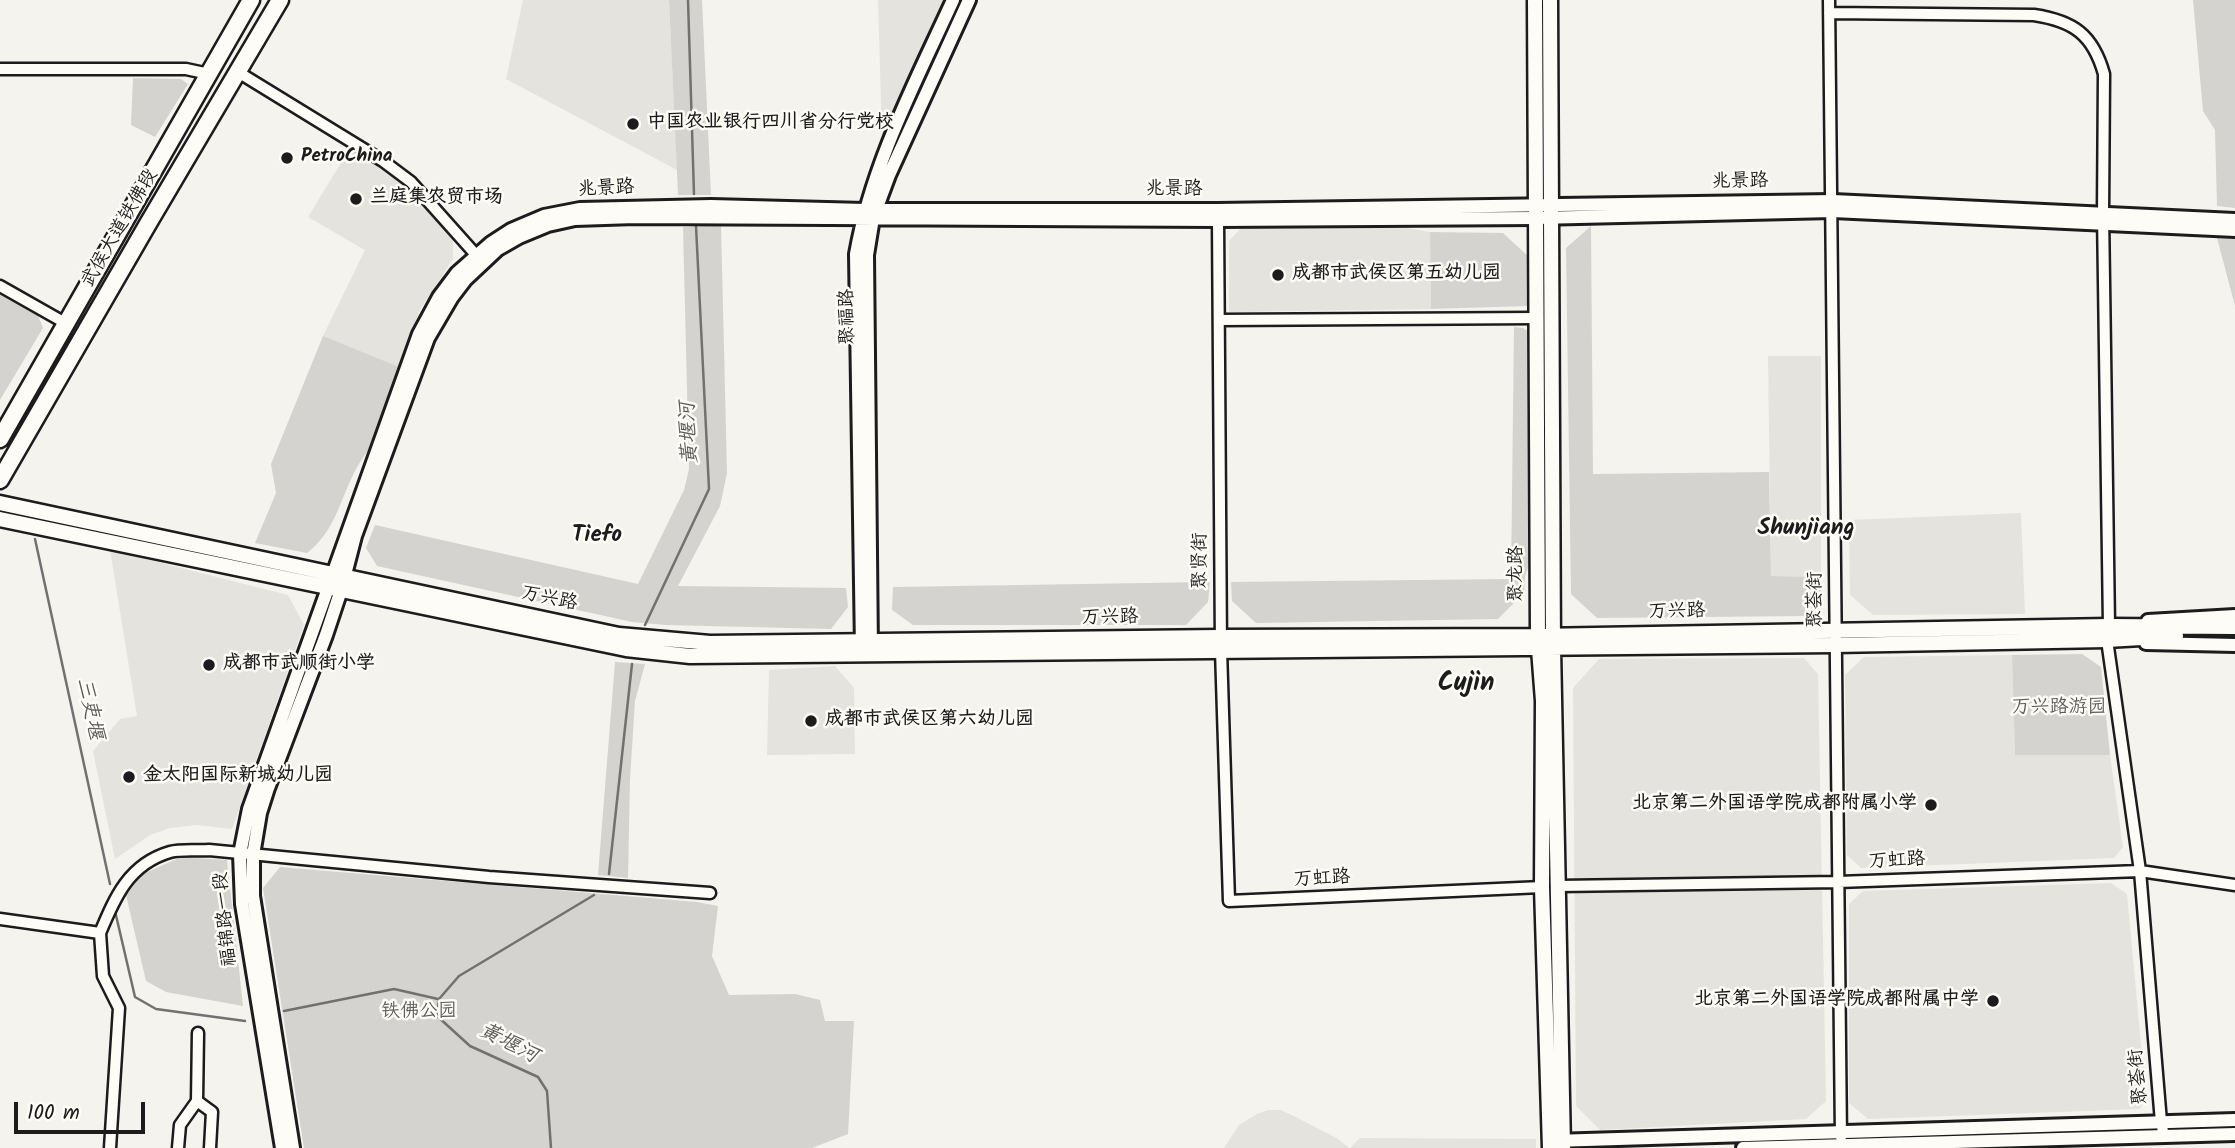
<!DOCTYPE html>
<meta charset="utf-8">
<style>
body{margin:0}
#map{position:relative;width:2235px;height:1148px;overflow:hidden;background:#f4f3ee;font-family:Kalam,sans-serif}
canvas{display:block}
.scale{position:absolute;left:14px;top:1102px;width:131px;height:32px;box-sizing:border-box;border:4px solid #1c1c1c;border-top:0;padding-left:9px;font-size:21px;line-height:24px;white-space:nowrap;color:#1c1c1c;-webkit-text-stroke:5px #fdfcf7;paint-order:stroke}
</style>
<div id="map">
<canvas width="2235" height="1148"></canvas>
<div class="scale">100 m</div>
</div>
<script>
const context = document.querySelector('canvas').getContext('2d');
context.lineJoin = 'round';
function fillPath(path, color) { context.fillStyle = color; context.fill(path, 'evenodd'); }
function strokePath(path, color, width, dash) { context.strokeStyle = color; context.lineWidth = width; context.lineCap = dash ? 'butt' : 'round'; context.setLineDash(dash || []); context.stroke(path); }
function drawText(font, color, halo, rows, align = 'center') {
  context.font = font + ' Kalam,"LXGW WenKai TC",sans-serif'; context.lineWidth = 5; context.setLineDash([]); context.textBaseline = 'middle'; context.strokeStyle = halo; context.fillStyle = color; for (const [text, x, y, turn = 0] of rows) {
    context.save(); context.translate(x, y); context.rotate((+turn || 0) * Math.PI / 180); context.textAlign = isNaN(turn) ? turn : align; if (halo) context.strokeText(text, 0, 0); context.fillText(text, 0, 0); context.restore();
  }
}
fillPath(new Path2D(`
 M523 0H669L677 170 506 79Z
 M878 0H945L882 137Z
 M350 148 380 164 402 181 453 239V259L420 310 399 367 349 349 323 336 365 250 308 217Z
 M1326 225 1401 227 1430 232 1431 309 1229 312V241L1243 226Z
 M1768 356H1821V577L1771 576Z
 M2021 513 2025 614 1873 615 1850 595 1849 520Z
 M110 550 288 595 304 625 232 829 197 825 170 828 150 835 115 859 93 751 120 719 137 716Z
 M2012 655 2015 755H2110L2123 847 2114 858 1861 868 1847 855 1845 675 1864 657Z
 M1804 658 1818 674 1826 1101 1806 1119 1600 1130 1576 1106 1573 688 1599 659Z
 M835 666 854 688 855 754 767 755 769 670Z
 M2111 883 2127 894 2146 1098 2140 1109 1868 1119 1849 1103V904L1863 891Z
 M1268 1110H1280L1294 1116 1338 1139 1349 1148H1224L1239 1125 1257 1114Z
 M1360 1138 1536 1139V1148H1350Z`), '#e4e3de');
fillPath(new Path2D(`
 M669 0H702L711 195H678Z
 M2193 0H2235V208L2217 206 2215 130 2203 111Z
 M133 78 181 79 188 84 155 137 131 125Z
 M721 225 727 473 720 506 678 586 846 588 848 607 831 629 666 625 632 622 377 566 366 548 375 525 638 584 684 490 689 469 683 227Z
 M1591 226 1593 474 1769 472 1771 576 1821 577V598L1806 616 1597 618 1571 594 1566 248Z
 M1430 232 1503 233 1529 257 1528 306 1431 309Z
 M2217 238 2235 239V306Z
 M0 292 37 313 43 328 0 400Z
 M1514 327 1523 328 1528 331 1529 565 1525 576 1524 593 1498 619 1256 623 1232 601 1231 582 1511 579Z
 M323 336 399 367C391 393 383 419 372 443 367 453 360 461 355 471 339 502 336 530 307 553L255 543 276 493 271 464Z
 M1210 582 1208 602 1186 625H913L892 610 893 587Z
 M2082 654 2101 667 2110 755H2015L2012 655Z
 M615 662 645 664 635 701 630 779 628 878 598 875Z
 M181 857 227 860 243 1006 166 992 146 981 126 895 143 874Z
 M280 867 697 902 718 906 712 956 729 995 795 994 820 1000 825 1021H854L848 1134 812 1148H304L263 888Z`), '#d4d3cf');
strokePath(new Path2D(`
 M688 0 694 194
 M35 539 110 884
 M645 625 709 489 696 226
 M609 874 632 664
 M115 911 135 997 156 1009 245 1021
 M284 1011 394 989 438 999
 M551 1148 547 1091 538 1077 470 1046 437 1016 439 999 459 976 594 895`), '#72716f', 2.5);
const minor = new Path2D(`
 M1829 0 1841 1137
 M1829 13 2034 15C2074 21 2093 35 2104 74L2103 213 2109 626
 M0 69H186L209 74
 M238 72 383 161 411 182 477 256
 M1218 220 1221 650 1229 901 1542 887
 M0 286 67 324
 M1219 320 1537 318
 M2107 640 2140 871 2161 1122 2164 1136
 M1559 886 1838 882 2140 871 2235 885
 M0 919 100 933 103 976 119 1008 110 1148
 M100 933C115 897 129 864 170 852 181 849 197 851 209 850L489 877 710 893
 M198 1033 197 1101 212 1112 210 1148
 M178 1148 180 1125 197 1101`);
const tertiary = new Path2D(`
 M2148 621 2235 616
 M2146 643 2235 645
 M862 649 856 254C872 164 915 83 953 0
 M871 651 867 255 873 218 889 175 969 0
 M1553 1141 2235 1120
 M282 1148 242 904 240 854 249 809 419 334 439 297 457 273 491 243 511 230 544 216 580 209 711 206 865 210H1217L1833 201 2235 220
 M293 1148 253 896V855L260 813 268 788 326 635 341 590 355 536 428 338 452 297 465 280 498 249 519 237 548 225 575 219 635 217 1218 220 1537 218 1833 211 2235 230
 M1743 1148 2235 1134`);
const secondary = new Path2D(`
 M1535 0 1538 636 1543 701 1542 887 1550 1148
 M1550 0 1553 648 1563 1148
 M0 503 619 635 710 643 1220 637 1538 636 2109 626 2235 627
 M0 519 626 649 690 656 1835 645 2107 640 2176 636`);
const primary = new Path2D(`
 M0 439 251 0
 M0 480 149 222 280 0`);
strokePath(minor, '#1c1c1c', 15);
strokePath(tertiary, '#1c1c1c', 18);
strokePath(secondary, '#1c1c1c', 19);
strokePath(primary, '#1c1c1c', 21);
strokePath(minor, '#fdfcf7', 10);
strokePath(tertiary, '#fdfcf7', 12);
strokePath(secondary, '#fdfcf7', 14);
strokePath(primary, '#fdfcf7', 16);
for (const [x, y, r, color] of [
 [633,124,7,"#1c1c1c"],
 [287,158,7,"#1c1c1c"],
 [356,199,7,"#1c1c1c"],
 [1278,275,7,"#1c1c1c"],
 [209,665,7,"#1c1c1c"],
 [811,721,7,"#1c1c1c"],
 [129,777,7,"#1c1c1c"],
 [1931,805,7,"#1c1c1c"],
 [1993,1001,7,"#1c1c1c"]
]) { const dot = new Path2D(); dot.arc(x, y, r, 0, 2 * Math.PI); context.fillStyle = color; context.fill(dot); strokePath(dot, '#fdfcf7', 2.5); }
drawText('bold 19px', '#1c1c1c', '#fdfcf7', [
 ["中国农业银行四川省分行党校",647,124],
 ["PetroChina",301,158],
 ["兰庭集农贸市场",370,199],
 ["成都市武侯区第五幼儿园",1292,275],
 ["成都市武顺街小学",223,665],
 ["成都市武侯区第六幼儿园",825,721],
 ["金太阳国际新城幼儿园",143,777],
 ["北京第二外国语学院成都附属小学",1917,805,"right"],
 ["北京第二外国语学院成都附属中学",1979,1001,"right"]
], 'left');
drawText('19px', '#1c1c1c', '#fdfcf7', [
 ["兆景路",1740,183,-1],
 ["兆景路",606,190,-3],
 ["兆景路",1174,191],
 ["武侯大道铁佛段",121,229,-60],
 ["聚福路",849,317,-91],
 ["聚贤街",1202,561,-90],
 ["聚龙路",1518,574,-90],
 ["万兴路",549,600,12],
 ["聚荟街",1817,600,-90],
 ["万兴路",1677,613,-1],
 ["万兴路",1110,619,-1],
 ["万虹路",1897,862,-3],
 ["万虹路",1322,880,-3],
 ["福锦路一段",227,919,-96],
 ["聚荟街",2140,1077,-95]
]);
drawText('19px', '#5c5c5b', '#fdfcf7', [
 ["万兴路游园",2059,709],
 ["铁佛公园",419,1013]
]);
drawText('italic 21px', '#5c5c5a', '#fdfcf7', [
 ["黄堰河",691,433,-93],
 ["三吏堰",88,709,78],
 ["黄堰河",508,1045,27]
]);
drawText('bold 23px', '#1c1c1c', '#fdfcf7', [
 ["Shunjiang",1806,530],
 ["Tiefo",597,537]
]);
drawText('bold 26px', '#1c1c1c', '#fdfcf7', [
 ["Cujin",1466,686]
]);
</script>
